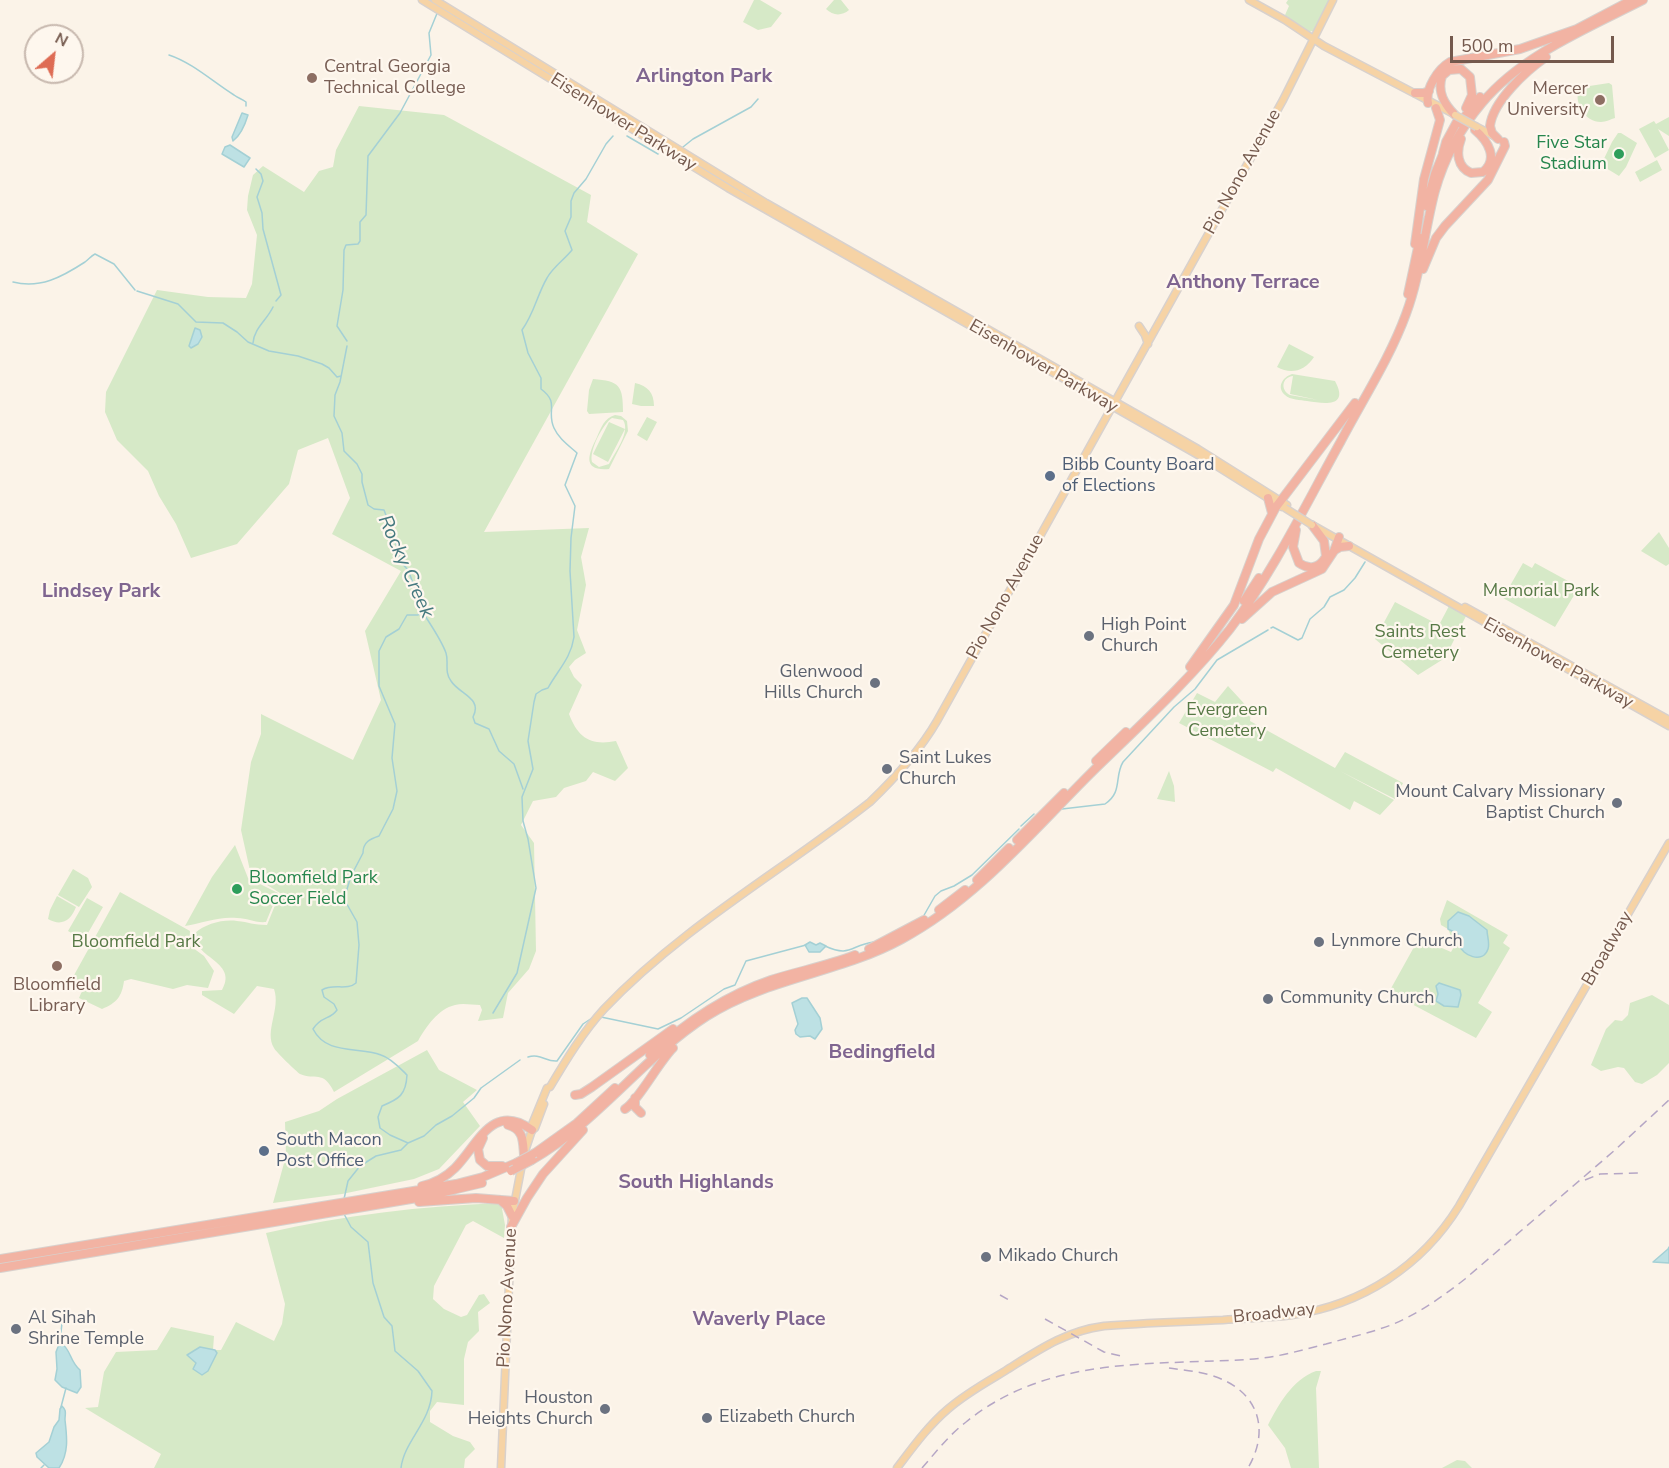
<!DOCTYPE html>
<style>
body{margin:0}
#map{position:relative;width:1669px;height:1468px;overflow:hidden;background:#fbf3e8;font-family:"Nunito Sans",sans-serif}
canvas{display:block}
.north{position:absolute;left:24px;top:24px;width:60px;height:60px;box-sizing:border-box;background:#fef7ee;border:2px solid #c7b8ae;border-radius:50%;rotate:28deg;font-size:16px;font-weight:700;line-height:24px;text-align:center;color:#74594d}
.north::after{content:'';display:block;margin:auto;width:21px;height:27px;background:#de6c54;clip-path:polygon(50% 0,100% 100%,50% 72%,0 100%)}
.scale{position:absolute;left:1450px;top:36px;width:164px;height:27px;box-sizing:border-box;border:3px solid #74594d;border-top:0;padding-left:8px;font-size:18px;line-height:21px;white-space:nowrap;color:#74594d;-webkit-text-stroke:4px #fef7ee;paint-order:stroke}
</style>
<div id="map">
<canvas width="1669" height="1468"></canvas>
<div class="north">N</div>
<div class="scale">500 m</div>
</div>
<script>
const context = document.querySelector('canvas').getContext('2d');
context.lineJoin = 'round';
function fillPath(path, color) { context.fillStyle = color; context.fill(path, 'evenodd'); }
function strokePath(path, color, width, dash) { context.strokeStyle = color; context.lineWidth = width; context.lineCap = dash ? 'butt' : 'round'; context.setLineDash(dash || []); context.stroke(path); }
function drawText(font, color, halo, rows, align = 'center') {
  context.font = font + ' "Nunito Sans",sans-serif'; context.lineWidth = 4.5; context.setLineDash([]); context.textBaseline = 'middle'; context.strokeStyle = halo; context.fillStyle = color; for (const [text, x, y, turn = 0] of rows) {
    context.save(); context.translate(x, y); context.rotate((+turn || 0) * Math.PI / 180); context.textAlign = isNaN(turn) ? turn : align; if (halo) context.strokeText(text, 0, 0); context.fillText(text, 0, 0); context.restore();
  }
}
fillPath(new Path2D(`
 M754 0H760L782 13 771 27 758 30 743 22Z
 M834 0H841L849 10C842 16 833 16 826 9Z
 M1288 0H1329L1313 31 1308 32 1285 15 1289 6 1286 3Z
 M1609 83 1612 85 1615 118C1611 119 1606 122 1601 122 1585 122 1575 104 1578 90L1583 87Z
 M359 106 444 115 591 195 587 222 638 254 484 532 589 528 581 557 586 585 577 630 586 653 575 660 569 667 574 677 582 685 569 714C578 738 591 746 616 741L628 768 615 781 593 772 586 781 564 788 556 797 533 801 521 825 534 843 536 951 529 969 508 993 503 1018 478 1021 482 1010 480 1005C472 1005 463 1003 455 1005 438 1009 426 1027 418 1041L334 1092C323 1069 315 1081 300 1074 297 1072 275 1051 274 1048 264 1031 281 1009 274 989L257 986 234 1014 202 995V991L222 990C237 965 203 959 196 942 195 939 195 936 195 933 205 924 223 919 237 921 249 922 253 925 267 925L280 893 251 875 241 830 251 762 261 734V714L353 760 381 700 365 631 401 571 332 534 350 498 328 438 298 450 289 484 237 544 191 558 176 524 159 496 148 471 117 440 105 412 106 392 157 290 208 297 246 298 252 284 257 235 247 210 248 196 253 175 263 166 304 192 319 171 333 167 336 150Z
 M1669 117V136L1658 129 1669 150 1655 158 1639 129 1654 121 1656 124Z
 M1618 133H1621L1637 143 1626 167 1619 176 1601 165 1612 142Z
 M1657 160 1662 170 1640 182 1635 172Z
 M1289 344 1314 357C1305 371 1291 375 1277 367Z
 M1292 374 1335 381C1349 407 1326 404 1307 401 1301 400 1290 400 1285 395 1276 387 1283 377 1292 374ZM1293 376 1290 394 1318 400 1290 395C1280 390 1282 377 1293 376Z
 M593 379C620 381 623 386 623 412L589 414 587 411 589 390Z
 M635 383C648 386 654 393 654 406H641L632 404Z
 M615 415 621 416 627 421 628 431 609 469C582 471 588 455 597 437 601 428 604 418 615 415ZM612 418 623 420C631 432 615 452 609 464L599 467 592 462C589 450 603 424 612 418Z
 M647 417 657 422 647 441 637 435Z
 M609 422 625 429 608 462 593 454Z
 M1659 532 1669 548V564L1666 566 1641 551Z
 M1523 563 1532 568 1535 563 1579 587 1555 627 1503 598Z
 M1395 602 1439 625 1449 606 1466 616 1445 658 1418 675 1375 639Z
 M1228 686 1251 711 1250 721 1335 768 1345 752 1403 783 1395 799 1340 771 1394 800 1380 815 1354 801 1350 810 1276 768 1273 772 1179 723 1197 693 1215 702Z
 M1169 771 1174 786 1175 802 1157 799Z
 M235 845 248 878 278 893 266 922C254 923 248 918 237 918 220 916 202 923 185 926L212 877Z
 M73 869 88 878 92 887 79 907 58 895Z
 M120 892 190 931 189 945 204 956 214 971 208 988 187 985 173 989 131 979 124 981C122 996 117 1003 102 1009L79 998 85 984 73 977Z
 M57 896 76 907C71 920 62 927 48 919L50 910Z
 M87 898 103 907 84 940 68 931Z
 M1447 900 1508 935 1503 943 1510 948 1478 1003 1492 1012 1476 1038 1389 992 1419 938 1451 952 1455 945 1448 929 1441 925 1440 919Z
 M1652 995 1669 1005V1063L1657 1075 1642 1084 1635 1082 1624 1068 1618 1067 1601 1071 1591 1065 1606 1029 1615 1020 1622 1021 1628 1015 1630 1003Z
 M427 1050 439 1070 477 1090 463 1102 480 1126 439 1169 414 1179 342 1194 273 1203 286 1156 285 1122 319 1111 337 1099Z
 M501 1203 505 1225 504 1238 473 1221 466 1225 434 1286 433 1299 444 1309 461 1317 467 1315 479 1295 484 1294 490 1303 478 1312 479 1331 468 1342 464 1359V1405L437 1402 430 1411V1422L453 1436 470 1442 475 1449 465 1459 464 1468H154L161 1454 85 1408 98 1407 104 1372 116 1352 157 1350 171 1327 214 1336 213 1350H221L236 1322 274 1341 282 1324 285 1304 266 1233C343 1215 422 1206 501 1203Z
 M1316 1371H1321L1316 1388 1319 1468H1291L1285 1448 1268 1425C1279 1404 1292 1380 1316 1371Z
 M1457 1460 1465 1461 1472 1468H1442Z`), '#d6e9c7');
const water = new Path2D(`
 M242 113 248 115C245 125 241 135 233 141L232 137Z
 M230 145 250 158 244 167 222 154 225 147Z
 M195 328 200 330 202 337 198 344 191 348 189 346Z
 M1458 912 1469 916 1487 930C1487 936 1490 943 1488 949 1483 964 1462 956 1459 944 1458 941 1458 938 1458 934L1448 929V921Z
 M810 942 816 945 820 943 826 946 820 952H809L805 945Z
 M1439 983 1460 990 1461 995 1458 1007 1444 1006 1436 1001 1438 994 1436 986Z
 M802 998H807L820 1018 822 1029 815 1039 810 1036 800 1037 796 1034 795 1030 798 1024 792 1003Z
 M1669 1247V1263L1653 1262 1668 1249Z
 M60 1342C72 1350 69 1361 80 1370L81 1387 77 1393 62 1387 55 1380 57 1369 56 1352Z
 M200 1347 215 1350 217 1353 208 1371 202 1375 193 1369 196 1363 187 1355Z
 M62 1406C67 1411 65 1413 65 1420 67 1437 69 1453 59 1468H49L37 1457 36 1453 49 1442 54 1427 59 1420 60 1409Z`);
fillPath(water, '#bde1e4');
strokePath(water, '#a4d0d5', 1.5);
strokePath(new Path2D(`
 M169 55C193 63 213 82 234 95 238 98 242 99 246 102V106
 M627 136 658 154
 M683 147 693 139 751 107 758 99
 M256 169 261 174 263 181 257 197 262 213 263 229 281 295 276 301
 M13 282C40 289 62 277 85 262 89 259 91 256 95 254L114 264 135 290
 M137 291 178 304 196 322 223 323 237 332 248 342 269 351 298 356 322 364 329 368 337 377 341 376
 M347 341 337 326 343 290 344 250 346 245 358 244 360 241V222L366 215 368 156 400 113 431 55 429 33 438 11
 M253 343C254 328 267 320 273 307
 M347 346 340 382 335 395 334 416 342 433 344 451 357 464 362 474V482L368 505 374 509 384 510 395 539 400 561 408 570 422 606V611C430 624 441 639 446 653 449 662 444 672 451 681 459 694 483 698 473 717L475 723 489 729 499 751 514 764 523 789
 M1271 628 1273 627 1298 640 1302 638 1310 619 1324 607 1330 597 1344 590 1355 578 1365 562
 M1062 809 1105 804C1123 792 1114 777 1123 762L1174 707 1195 689 1217 660 1268 630
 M1021 826 1034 814
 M923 917 935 896 941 891 954 886 972 875 1019 829
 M825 946C851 958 850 945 874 942
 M493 1013 517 973 536 888 528 839 523 821 522 797 533 769 528 741 534 702 536 694 542 690 548 688C558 670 571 658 574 637L570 571 571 538 575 506 565 485 577 453C568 445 559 439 554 428 546 411 560 403 541 389V378L528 353 522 330C534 314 537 295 547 278 553 267 564 260 572 250L565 231 571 217V201L574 193 586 179 606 144 613 136
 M601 1017 658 1029 681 1018 724 989 735 985 746 961 806 945
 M528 1057C540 1053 546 1062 557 1061L583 1024 592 1018
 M408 1143 390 1135 380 1128 378 1117 382 1106C399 1099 406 1095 407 1075 400 1068 391 1058 381 1055 358 1046 327 1056 313 1029 321 1016 330 1020 337 1010L334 1004 324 997 322 990C333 983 347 991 356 983L359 945 357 922 344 899 351 876 363 853C363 842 370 839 379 836L393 809 397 791 392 758 395 724 379 686V651L386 637 399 629 407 615H418L422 611
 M344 1199 348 1181 360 1166 376 1156 401 1150 408 1143 424 1136 436 1125 452 1116 474 1098 481 1088 520 1060
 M343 1212 351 1227 368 1242 373 1283 384 1317 392 1326 395 1351 418 1371 432 1391C431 1422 404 1441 401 1468
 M60 1342 63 1313
 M61 1407 66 1388
 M41 1468 44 1465`), '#a4d0d5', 1.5);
const major = new Path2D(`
 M422 0 728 188 1207 460 1282 507
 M435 0 766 203 1198 449 1287 505
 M1249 0 1285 20 1324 46 1452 113
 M1477 127 1496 137
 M1139 326 1145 335 1148 344
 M1314 526 1669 726
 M1465 607 1669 720
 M532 1130 535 1128 544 1104
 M525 1151 532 1130 531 1127 547 1088 550 1087C566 1060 583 1032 604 1009 682 927 782 871 870 802 895 778 919 752 937 721L1283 100 1333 0
 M501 1468 512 1216 522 1164
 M897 1468C913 1447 928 1426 948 1409 965 1394 985 1383 1005 1371 1037 1351 1065 1331 1104 1326 1144 1323 1184 1322 1223 1320 1246 1318 1269 1318 1292 1315 1362 1305 1422 1266 1459 1206L1669 843`);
const highway = new Path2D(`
 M1575 30 1632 0
 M1415 93H1424L1429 91
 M1428 103C1425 89 1438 69 1450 62L1520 49 1577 29
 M1455 115C1444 104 1437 92 1442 76L1449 70 1461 69 1470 77 1472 95 1466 108
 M1460 123 1480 97
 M1461 139C1456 152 1457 167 1471 173L1483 172C1499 159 1488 141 1475 130
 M1498 139 1492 133 1490 126C1493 101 1526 71 1546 57
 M1443 153 1446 142 1459 118
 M1426 206 1435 174 1445 149
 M1415 244 1424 179 1440 120 1436 108
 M1423 269 1436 238 1445 226 1488 180 1505 146 1504 142
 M1408 294 1420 238
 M1268 498 1272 513
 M1312 525 1324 541 1326 556
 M1296 530 1293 547 1299 563C1309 570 1319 568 1325 558
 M1335 550 1340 547 1349 546
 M1244 601 1259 578
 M1242 619 1272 592 1322 569 1334 551 1339 537
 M1190 667 1234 605 1259 539 1276 507 1355 403
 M1096 761 1126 732
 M1017 840 1064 793
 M977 880 1009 848
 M939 910 965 890
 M869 949 924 920
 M650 1055C686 1022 724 996 771 980 799 971 827 966 855 955
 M575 1095 581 1094 592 1087 673 1029
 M635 1098V1107L641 1113
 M625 1109C639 1100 658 1063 673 1048
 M508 1125C524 1129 523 1142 524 1155
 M483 1138 478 1149 480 1160 487 1166H502
 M535 1153 577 1123 615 1088
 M532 1160C598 1122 643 1057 707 1016 767 978 840 973 902 939 976 899 1031 833 1090 774 1138 727 1189 681 1230 629 1274 571 1306 504 1341 441 1363 399 1390 358 1406 314 1421 274 1424 232 1435 191 1444 159 1460 129 1482 103 1522 55 1588 28 1643 0
 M422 1186C435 1183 446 1177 455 1168 478 1145 492 1101 532 1130
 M500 1200 507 1206 512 1216
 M419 1202 476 1198 514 1201
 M511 1227 527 1198 543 1174 583 1130
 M0 1259 456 1184 483 1177 516 1163
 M0 1268 423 1197 482 1183`);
strokePath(major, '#d8d1cd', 9);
strokePath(highway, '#d8d1cd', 10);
strokePath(major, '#f6d3a5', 6);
strokePath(highway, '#f2b3a3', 8);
strokePath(new Path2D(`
 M1585 1180 1600 1174 1640 1173
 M1000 1295 1009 1300
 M1045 1319 1104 1352 1125 1357
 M1169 1368C1182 1370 1196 1371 1210 1375 1256 1388 1272 1427 1248 1468
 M922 1468C936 1452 949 1435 966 1422 1050 1354 1154 1366 1254 1359 1279 1357 1302 1350 1326 1344 1347 1338 1370 1333 1391 1325 1418 1314 1442 1297 1465 1279L1615 1150 1669 1100`), '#b5a6c5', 1.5, [9, 6]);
const majorBridge = new Path2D(`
 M1455 115 1477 127
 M1285 508 1312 525`);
const highwayBridge = new Path2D(`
 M516 1163 535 1153
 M511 1171 532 1160`);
strokePath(majorBridge, '#d8d1cd', 9, []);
strokePath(highwayBridge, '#d8d1cd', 10, []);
strokePath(majorBridge, '#f6d3a5', 6);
strokePath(highwayBridge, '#f2b3a3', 8);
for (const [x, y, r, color] of [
 [312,78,6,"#8d6e63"],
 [1600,100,6,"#8d6e63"],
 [1619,154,6,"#2e9e5b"],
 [1050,476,6,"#5c6f8a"],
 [1089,636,6,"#6b7280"],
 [875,683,6,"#6b7280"],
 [887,769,6,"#6b7280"],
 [1617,803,6,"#6b7280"],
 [237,889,6,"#2e9e5b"],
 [1319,942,6,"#6b7280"],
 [57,966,6,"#8d6e63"],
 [1268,999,6,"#6b7280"],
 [264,1151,6,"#5c6f8a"],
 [986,1257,6,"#6b7280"],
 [16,1329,6,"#6b7280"],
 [605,1409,6,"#6b7280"],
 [707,1418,6,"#6b7280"]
]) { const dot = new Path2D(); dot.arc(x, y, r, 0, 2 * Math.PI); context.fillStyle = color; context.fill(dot); strokePath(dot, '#fef7ee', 2); }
drawText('18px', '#785e54', '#fef7ee', [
 ["Central Georgia",324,68],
 ["Technical College",324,89],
 ["Mercer",1588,90,"right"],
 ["University",1588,111,"right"],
 ["Bloomfield",57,986,"center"],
 ["Library",57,1007,"center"]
], 'left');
drawText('18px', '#74594d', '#fef7ee', [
 ["Eisenhower Parkway",623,123,32],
 ["Pio Nono Avenue",1243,172,-61],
 ["Eisenhower Parkway",1043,367,30],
 ["Pio Nono Avenue",1006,597,-61],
 ["Eisenhower Parkway",1558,664,29],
 ["Broadway",1608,949,-60],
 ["Pio Nono Avenue",508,1298,-87],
 ["Broadway",1274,1314,-6]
]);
drawText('18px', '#27864d', '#fef7ee', [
 ["Five Star",1607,144],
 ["Stadium",1607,165],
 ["Bloomfield Park",249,879,"left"],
 ["Soccer Field",249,900,"left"]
], 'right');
drawText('18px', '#4e5e75', '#fef7ee', [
 ["Bibb County Board",1062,466],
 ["of Elections",1062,487],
 ["South Macon",276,1141],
 ["Post Office",276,1162]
], 'left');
drawText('18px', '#577946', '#fef7ee', [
 ["Memorial Park",1541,592],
 ["Saints Rest",1420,633],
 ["Cemetery",1420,654],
 ["Evergreen",1227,711],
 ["Cemetery",1227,732],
 ["Bloomfield Park",136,943]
]);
drawText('18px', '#5b616d', '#fef7ee', [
 ["High Point",1101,626],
 ["Church",1101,647],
 ["Glenwood",863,673,"right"],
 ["Hills Church",863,694,"right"],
 ["Saint Lukes",899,759],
 ["Church",899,780],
 ["Mount Calvary Missionary",1605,793,"right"],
 ["Baptist Church",1605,814,"right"],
 ["Lynmore Church",1331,942],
 ["Community Church",1280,999],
 ["Mikado Church",998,1257],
 ["Al Sihah",28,1319],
 ["Shrine Temple",28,1340],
 ["Houston",593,1399,"right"],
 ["Heights Church",593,1420,"right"],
 ["Elizabeth Church",719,1418]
], 'left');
drawText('bold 20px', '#7f6590', '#fef7ee', [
 ["Arlington Park",704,77],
 ["Anthony Terrace",1243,283],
 ["Lindsey Park",101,592],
 ["Bedingfield",882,1053],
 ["South Highlands",696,1183],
 ["Waverly Place",759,1320]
]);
drawText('italic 20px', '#45797f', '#fef7ee', [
 ["Rocky Creek",405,567,66]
]);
</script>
